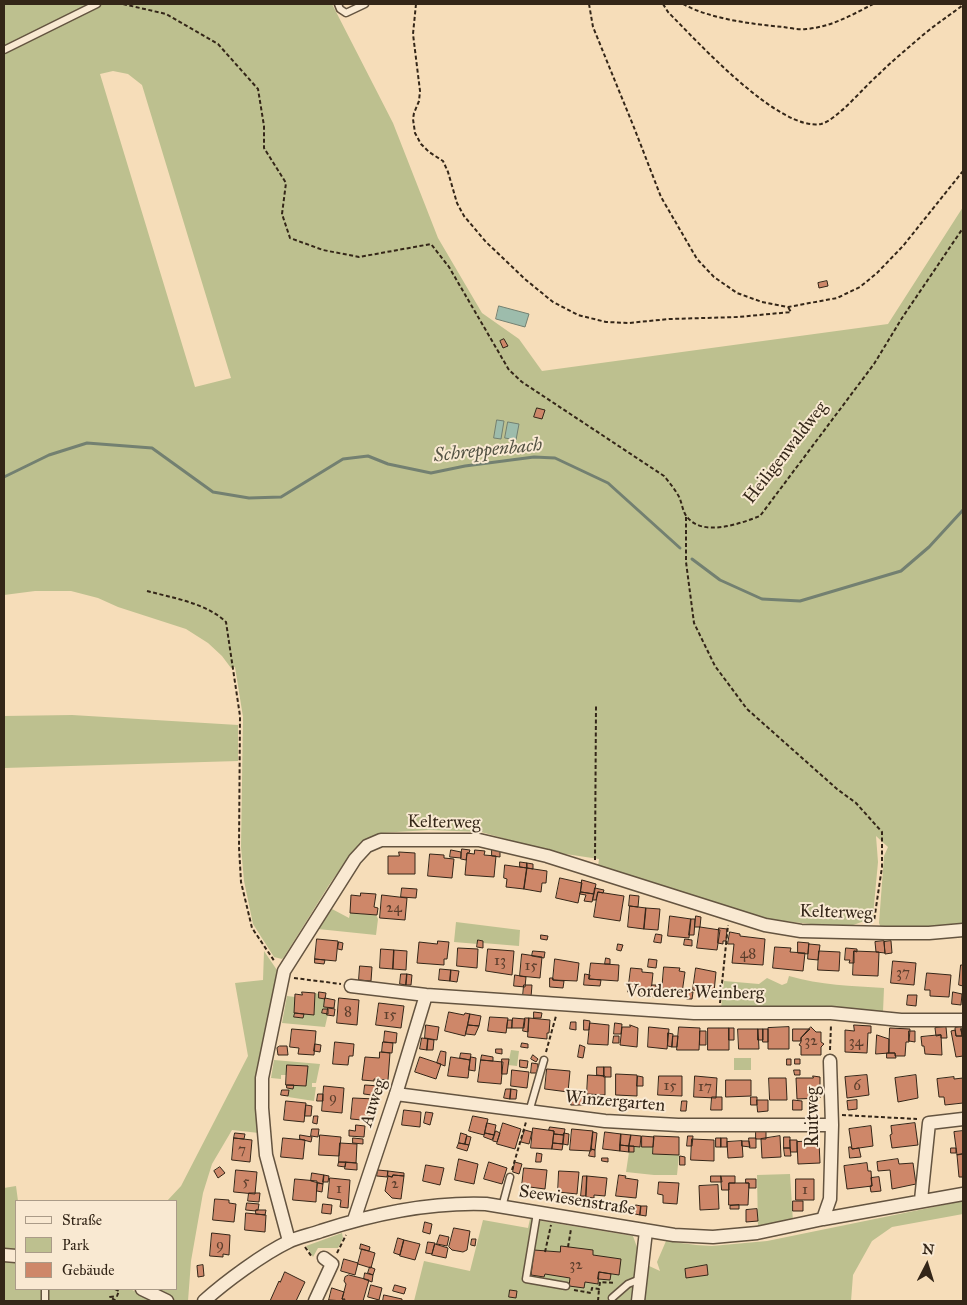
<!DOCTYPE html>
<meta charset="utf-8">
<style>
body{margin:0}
#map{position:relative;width:967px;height:1305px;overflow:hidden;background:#f6ddb9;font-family:"IM FELL Great Primer",serif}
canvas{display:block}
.frame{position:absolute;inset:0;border:5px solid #342618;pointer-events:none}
.legend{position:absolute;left:15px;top:1200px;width:162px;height:90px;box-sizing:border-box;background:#f9e9d2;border:1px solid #aa9b88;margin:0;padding:6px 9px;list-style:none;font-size:15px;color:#342618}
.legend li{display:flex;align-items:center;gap:10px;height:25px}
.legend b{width:25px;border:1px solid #aa9b88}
.north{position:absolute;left:902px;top:1240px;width:50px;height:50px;-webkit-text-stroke:4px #f9e9d2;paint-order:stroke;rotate:5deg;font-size:14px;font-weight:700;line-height:20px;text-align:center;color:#342618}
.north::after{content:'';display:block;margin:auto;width:18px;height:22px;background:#342618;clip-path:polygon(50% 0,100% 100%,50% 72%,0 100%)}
</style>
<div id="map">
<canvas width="967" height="1305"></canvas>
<div class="frame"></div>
<ul class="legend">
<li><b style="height:6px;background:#f9e9d2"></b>Straße</li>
<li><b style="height:14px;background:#bdc08f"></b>Park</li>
<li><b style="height:14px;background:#ce8769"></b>Gebäude</li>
</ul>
<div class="north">N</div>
</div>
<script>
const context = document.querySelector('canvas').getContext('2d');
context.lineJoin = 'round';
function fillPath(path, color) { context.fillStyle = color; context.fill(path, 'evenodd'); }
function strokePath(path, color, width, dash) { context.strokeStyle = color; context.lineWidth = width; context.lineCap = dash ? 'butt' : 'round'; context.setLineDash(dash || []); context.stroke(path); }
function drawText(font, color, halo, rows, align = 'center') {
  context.font = font + ' "IM FELL Great Primer",serif'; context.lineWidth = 4; context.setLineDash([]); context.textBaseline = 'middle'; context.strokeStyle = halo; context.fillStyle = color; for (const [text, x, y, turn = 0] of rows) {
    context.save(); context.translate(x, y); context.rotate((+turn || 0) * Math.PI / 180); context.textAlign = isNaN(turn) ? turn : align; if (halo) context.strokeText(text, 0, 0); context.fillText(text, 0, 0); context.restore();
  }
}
fillPath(new Path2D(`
 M4 4H332L393 123 438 238 482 313 519 339 542 371 888 324 963 207V926L881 928 879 923 884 856 888 847 876 836 878 862 873 916 867 920 845 928 767 919 598 867 599 859 552 852 481 832 429 830 380 833 353 851 329 885 284 957 282 959 274 957 253 924 244 881 241 847 243 717 235 667 231 668 222 656 208 643 186 629 118 607 98 598 71 591H35L4 595ZM113 71 128 74 142 85 231 378 195 387 100 74Z
 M72 715 238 725V761L4 768V716Z
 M332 909 349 918 350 913 376 915 378 919 376 935 318 929Z
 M456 922 520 930 519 946 483 943V941L478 940V944L454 942Z
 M264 951 279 973 255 1087 259 1133 232 1130 212 1164 203 1193 191 1261 188 1301H177L149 1289H176V1201H167L181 1186 248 1056 235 983 263 980Z
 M789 976C820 985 852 986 884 988L883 1012 823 1007 721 1008 724 981 759 984 767 978 782 985 787 983Z
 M315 993 319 994V998L325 999 328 1009H323L322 1013 328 1014 325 1027 282 1023 287 996 295 997 294 1017 303 1018 304 1014H314Z
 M511 1050 519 1051 517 1066 508 1065Z
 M734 1058H751V1070H734Z
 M274 1060 320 1064 316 1083H312V1087H316L314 1101 288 1097 289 1089H293L294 1085 306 1086 307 1066 287 1065 286 1075H281V1079L271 1078Z
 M634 1146 653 1147V1153L679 1155 677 1175H654L626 1172 629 1152H634Z
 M790 1174 793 1222 758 1228 757 1175Z
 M16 1186 18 1201H16V1253L4 1252V1188Z
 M963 1201V1214L892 1227 872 1241 853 1275 851 1301H414L424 1261 470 1271 483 1220 528 1228 530 1219 633 1236 638 1250 636 1260 660 1271 657 1262 666 1241 696 1245 712 1246 767 1241Z
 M342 1233 343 1238 338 1248H318L313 1257 306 1246Z
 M4 1259 16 1260V1289H42V1301H4Z
 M48 1289H130L157 1301H48Z`), '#bdc08f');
const water = new Path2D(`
 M499 306 529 314 525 327 496 319Z
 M497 420 504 421 501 439 494 438Z
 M508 422 519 424 516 440 505 438Z`);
fillPath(water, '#9dbcac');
strokePath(water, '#738071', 1);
strokePath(new Path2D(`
 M4 477 49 455 87 443 152 448 213 492 249 498 281 497 343 459 368 456 388 464 431 473 465 466 534 457 555 458 608 483 680 548
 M692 559 720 580 762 599 800 601 901 571 929 547 963 510`), '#738071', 3);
const building = new Path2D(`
 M827 281 828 286 819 288 818 283Z
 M504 339 508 346 503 348 500 341Z
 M537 408 545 410 542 419 534 417Z
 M462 849 470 850 469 853H467L466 860 461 859Z
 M492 849 500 851V857L492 856Z
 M451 850 461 852V858L450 857Z
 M475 850 485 851 484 855 496 856 494 877 465 875 467 853 474 854Z
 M399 852 415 853V874H388V856H399Z
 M430 854 444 855V858L454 859 452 878 428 876Z
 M520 862 527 863V868L520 867Z
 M527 863 533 864V869L527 868Z
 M505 865 527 868 524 889 506 887 507 879 504 878Z
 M527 868 547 871 546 883H542L541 892 524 889Z
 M560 878 582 883 578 903 556 898Z
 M582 880 596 884 594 894 581 892Z
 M402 888 417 889 416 898 401 897Z
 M595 888 604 890 603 893 598 892 596 900H593Z
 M581 892 594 894 592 902 584 901 586 895 580 894Z
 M598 892 624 896 620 921 594 917Z
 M361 893 376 894 374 907 378 908 377 915 350 913 351 895 360 896Z
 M382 895 407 898 405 920 380 918Z
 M630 895 639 896 638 907 629 906Z
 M630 906 646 908 644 929 628 927Z
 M646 908 660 909 658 930 644 929Z
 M670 916 691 919 689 938 668 936Z
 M696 916 701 917 700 927H695Z
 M691 919H695L694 935H689Z
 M700 927 720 930 717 950 697 948Z
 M719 928 727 929 726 941H723V944L718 943Z
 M730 932 740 934V936L765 939 763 965 732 963 734 944H728Z
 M656 934 662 935 661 943 654 942Z
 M541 935 548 936 547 940 541 939Z
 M317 939 338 941 336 961 315 959Z
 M685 939 692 940V946L684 945Z
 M478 940 483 941V948L477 947Z
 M438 941 449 942 447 959H444V965L417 963 419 942 437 944Z
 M884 941 885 953 876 952 875 942Z
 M891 941 892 953 885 954 884 942Z
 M339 942 343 943 342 950 338 949Z
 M798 942 809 943 808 954 798 953Z
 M618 944 623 945 621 951 617 950Z
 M809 944 820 945 818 960 808 959Z
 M775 947 791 948 790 952 805 953 803 971 773 968Z
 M458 948 478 949 477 968 457 966Z
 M846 948 857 949V952L854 951V963H849L850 960H845Z
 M381 949 394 950 393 969 380 968Z
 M488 949 514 951 512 975 486 971Z
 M394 950 407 951 406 970 393 969Z
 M533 951 545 952 544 958 532 956Z
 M819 951 840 952 839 971 818 970Z
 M854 951 879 952 878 976 853 975Z
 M522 954 542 957 540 978 520 976Z
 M606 958 610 959V964H605Z
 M315 959 325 960 324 964 315 963Z
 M555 959 579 963 577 981 553 980Z
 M649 959 657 960 656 968 648 967Z
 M893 961 916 963 914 985 891 983Z
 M591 963 619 965 618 981 589 979Z
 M961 965H963V986L959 985Z
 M360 966 372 967 371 981 359 980Z
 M664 967 680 968 679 971 685 972 682 993 662 991Z
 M631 968 642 969V972L653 973 651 992H628Z
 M696 968 716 972 714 992 693 990Z
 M440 969 451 970 450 981 439 980Z
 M451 970 459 971 457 982 450 981Z
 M927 973 951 975 949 997 930 996V990H925Z
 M401 974H407L406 985 400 984Z
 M407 974 412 975 411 985H406Z
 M585 974 590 975 589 979 601 980 600 986 584 985Z
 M515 975 526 977 525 987 514 986Z
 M550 978H553V980L564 981 563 988 550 987Z
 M524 985H532L531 997 523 996Z
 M652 985H656L655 997 649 996Z
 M657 987H661L662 991 667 992V998L656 997Z
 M302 992 315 993 314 1015 294 1013 295 994 302 995Z
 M319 992 326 993 325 999 319 998Z
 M688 992H693L692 999H687Z
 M953 992 962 994 961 1005 952 1004Z
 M908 995H917L916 1006 907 1005Z
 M325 998 335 1000 334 1008 324 1007Z
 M339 998 359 1000 357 1025 337 1023Z
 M379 1003 404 1006 401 1028 376 1025Z
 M328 1008 335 1009 334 1016 327 1015Z
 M323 1009H328V1014L322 1013Z
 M449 1012 464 1015 465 1013 470 1014 465 1036 445 1031Z
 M534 1012 542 1013 541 1018H534Z
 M295 1013 304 1014 303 1018 294 1017Z
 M470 1014 481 1016 479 1026 468 1025Z
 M490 1017 508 1018 506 1033 488 1031Z
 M513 1018 525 1019 524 1028H512Z
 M525 1018H529L528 1032 523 1031Z
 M529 1018 550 1020 549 1033H547V1039L528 1037Z
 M508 1020H512V1028H507Z
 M584 1020 590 1021 589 1030H584Z
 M571 1022H576V1030L570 1029Z
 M590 1023 609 1025 608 1045 588 1044Z
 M615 1023 622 1024 621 1034H614Z
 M426 1025 439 1027 437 1040 425 1038Z
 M468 1025 479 1026 475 1035 466 1034Z
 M630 1025 638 1028 637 1047 620 1045 622 1027H630Z
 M854 1025 871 1026V1033H868L867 1053 845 1052V1030L854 1031Z
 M649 1027 669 1029 667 1049 648 1047Z
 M679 1027 700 1028 699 1050H677Z
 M789 1027V1049H768V1028Z
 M811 1027 816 1032H821V1042L824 1044 821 1047V1055H801V1046L799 1045 801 1042V1038Z
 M946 1027 947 1038H941V1035L936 1036 935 1028Z
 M961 1027 962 1036H956L955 1028Z
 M708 1028H729V1050H708Z
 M729 1028H734V1040H729Z
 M890 1028 910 1029 909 1042H906L905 1056H895V1053H889Z
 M292 1029 316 1031 314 1055 298 1054 299 1048 290 1047Z
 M738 1029H758L759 1049H739Z
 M758 1029H763V1040H758Z
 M763 1029H768V1042H763Z
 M793 1029H810L801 1038V1041H793Z
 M961 1029H963V1056L956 1057 951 1031 955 1030 956 1036H962Z
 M385 1031 397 1033 396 1043 384 1042Z
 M700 1031H706V1045H700Z
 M909 1031H915V1042L909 1041Z
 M668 1033 673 1034 672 1047 668 1046Z
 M877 1035 889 1039V1053L876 1054Z
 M941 1035 942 1055 925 1054 924 1046H922L921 1037Z
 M614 1036H619V1043H613Z
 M673 1036H678L677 1047H672Z
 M422 1038 428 1039 427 1050 420 1049Z
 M428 1039 434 1040 433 1050H427Z
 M335 1042 354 1044 353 1056H349L348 1065 333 1064Z
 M383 1042 393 1043 392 1053 382 1052Z
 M522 1043 528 1044V1048L521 1047Z
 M315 1044 321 1045 320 1052 314 1051Z
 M580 1045 585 1047 583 1058 578 1057Z
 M280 1046H287L288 1055H278L277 1048Z
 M496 1049H502V1054L496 1053Z
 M441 1051 446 1052 445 1066 437 1063Z
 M380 1052 390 1053 388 1080 374 1079V1081L362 1080 365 1057 379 1058Z
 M461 1053 471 1054 470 1060 460 1058Z
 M887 1053H895L896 1058H887Z
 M482 1055 493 1057V1061L481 1060Z
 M533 1055 538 1059 536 1062 531 1059Z
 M420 1057 441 1064 436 1079 415 1072Z
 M451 1057 470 1060 468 1078 448 1076Z
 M471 1057 476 1058 475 1071 469 1070Z
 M502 1059H509L507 1074H502Z
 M787 1059H791V1065H787Z
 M795 1059H800V1064H795Z
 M481 1060 503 1062 501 1084 478 1082Z
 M520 1060 528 1061 527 1068 520 1067Z
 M532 1063 538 1064 537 1073H531Z
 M287 1065 308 1066 306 1086 286 1085Z
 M597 1067H604V1076L597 1075Z
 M604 1067H611V1077H604Z
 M547 1069 570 1071 568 1092 545 1089Z
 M512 1070 529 1072 527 1088 511 1086Z
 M794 1070H800V1075H795Z
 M616 1074 637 1075V1096L616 1095Z
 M588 1075 605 1076V1095L587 1094Z
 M867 1075 869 1095 847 1098 845 1077Z
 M916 1075 918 1098 898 1102 895 1078Z
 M638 1076 643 1077V1086H637Z
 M659 1076H682V1096L658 1095Z
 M695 1076 717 1078 716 1098 694 1097Z
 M813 1076 820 1077V1098L797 1099 796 1078H813Z
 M954 1077V1079L963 1078V1103L945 1105 944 1097H939L937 1079Z
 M769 1078H786L787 1100H770Z
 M726 1080H751V1096L726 1097Z
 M287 1085H294L293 1089 287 1088Z
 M365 1085 380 1086 379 1096 364 1094Z
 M324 1086 344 1088 342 1113 322 1111Z
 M506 1089H511L510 1099 504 1098Z
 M511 1089 517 1090 516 1099H510Z
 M282 1090H289L288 1096 281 1095Z
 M574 1093H585L584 1105H571Z
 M318 1094H323V1101H317Z
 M712 1097H722V1110H711Z
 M751 1097H757V1105H751Z
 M353 1098 375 1099 373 1121 351 1119Z
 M757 1100H768V1111L758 1112Z
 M793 1100 802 1101V1110H793Z
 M857 1100V1109L848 1110 847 1101Z
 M286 1101 306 1103 304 1122 284 1120Z
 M682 1101H687L686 1111H681Z
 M306 1105 312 1106 311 1116H305Z
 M404 1110 421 1112 420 1127 402 1125Z
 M426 1112 433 1113 430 1125 424 1123Z
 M314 1116H318L317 1124 313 1123Z
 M473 1116 488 1119 484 1135 469 1131Z
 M487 1123 496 1125 494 1135 485 1133Z
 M503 1123 521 1129 515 1149 497 1144Z
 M915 1123 918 1145 892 1148 890 1135 892 1134 891 1126Z
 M356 1125 365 1126 364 1137 349 1136V1130L355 1131Z
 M871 1126 873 1146 852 1149 849 1129Z
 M550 1127 565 1129 564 1135 554 1134V1131L549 1130Z
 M533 1128 554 1131 552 1149 531 1148Z
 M312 1129H319L318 1137 311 1136Z
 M572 1129 593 1131 591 1151 570 1150Z
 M525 1130 532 1132 529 1144 521 1142Z
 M756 1130H766V1139H756Z
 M496 1131 500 1133 497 1142 493 1141Z
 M963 1131V1154L957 1155 954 1132Z
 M593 1132 597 1133 595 1150 591 1149Z
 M605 1132 621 1134 620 1151 603 1149Z
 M235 1133 245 1134 244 1139 234 1138Z
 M461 1133 467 1135 465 1144 459 1143Z
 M485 1133 494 1135 492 1140 484 1137Z
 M564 1133 569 1134 568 1145 563 1144Z
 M554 1134 564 1135 563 1144 553 1143Z
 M621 1134 631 1135 629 1146 620 1145Z
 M300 1135 312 1137 311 1142 300 1139Z
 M320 1135 341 1137 339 1156 319 1155Z
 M631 1135 641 1136 640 1147 629 1146Z
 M467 1136 471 1137 469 1145 465 1144Z
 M642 1136 654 1137 653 1147H642Z
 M654 1136 679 1137V1155L653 1154Z
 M688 1136H693L692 1146H687Z
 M780 1136 781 1157 762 1158 761 1139Z
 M784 1137H790V1148H784Z
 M234 1138 252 1140 250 1162 232 1160Z
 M283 1138 305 1140 303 1159 281 1157Z
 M353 1138 363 1139V1144L353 1143Z
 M716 1138H721V1147H716Z
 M721 1138H727V1147H721Z
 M749 1138H756V1148H750Z
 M692 1139 714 1140V1161L691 1160Z
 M790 1140H797V1152H791Z
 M742 1141 743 1157 728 1158 727 1142Z
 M742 1141H749L750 1147 742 1146Z
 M819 1141 820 1163 798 1164 797 1142Z
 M340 1143 357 1144 356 1163 339 1162Z
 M459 1143 469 1145 467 1151 457 1148Z
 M553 1143 563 1144 562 1150 552 1149Z
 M620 1145 629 1146V1152L620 1151Z
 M629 1146H634V1152H629Z
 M849 1147H851L852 1149 859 1148 861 1157 850 1158Z
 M784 1148H790L791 1156H785Z
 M951 1148H956V1153H951Z
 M591 1149 595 1150V1157L589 1156Z
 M537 1153 542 1154 541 1162H536Z
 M963 1154V1177H959L957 1155Z
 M680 1156 685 1157V1165H680Z
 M602 1158H608V1162L602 1161Z
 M459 1159 478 1164 474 1184 455 1180Z
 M898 1159 899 1164 913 1163 916 1184 892 1189 890 1170 878 1171 877 1162Z
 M339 1162H346L345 1167 338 1166Z
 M346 1162 357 1163V1170L345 1169Z
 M489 1162 507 1168 502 1184 484 1179Z
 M515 1162 522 1164 519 1174 513 1172Z
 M867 1163 868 1171H871L872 1186 847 1189 844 1166Z
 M426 1165 444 1168 440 1185 423 1181Z
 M220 1167 225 1173 218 1178 214 1171Z
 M524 1168 547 1170 545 1189 522 1186Z
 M236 1170 257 1172 255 1194 234 1192Z
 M378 1170 388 1171 387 1177 377 1176Z
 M388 1171 404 1173V1176L393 1175 392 1177 388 1176Z
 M559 1171 579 1172 577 1194 558 1192Z
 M312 1173 324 1175 323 1184 311 1181Z
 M324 1175 329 1176 328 1182H323Z
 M393 1175 404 1176 401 1199 392 1198 385 1191 388 1176 392 1177Z
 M619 1175 626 1176 625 1178 638 1180 636 1198 616 1196Z
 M583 1176H587L586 1196H581Z
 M587 1176 607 1178 605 1196 594 1195V1198L586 1197Z
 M711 1176H721L722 1182H711Z
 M721 1176H735V1183H729V1190H722Z
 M879 1177 881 1191 871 1192 870 1186H872L871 1178Z
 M330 1178 350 1180 348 1208 340 1207 341 1200 328 1198Z
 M295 1179 317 1181 316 1202 293 1200Z
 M746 1179H756V1188H749V1183H746Z
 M796 1179H814V1200H796Z
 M659 1182 679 1183 677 1204 663 1203V1195L658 1194Z
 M318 1183 323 1184 322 1192 317 1191Z
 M729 1183H749L748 1205H729Z
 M718 1185 719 1209 700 1210 699 1186Z
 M249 1193H260L259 1202 248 1201Z
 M215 1199 229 1200V1203L236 1204 234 1222 213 1220Z
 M793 1201H803V1211H793Z
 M247 1203 259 1204 258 1210H256V1211L246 1210Z
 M323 1204 332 1205 331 1214 322 1213Z
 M636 1205 641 1206 640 1215 635 1214Z
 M739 1205V1209H730V1206Z
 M641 1206H647L646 1216 640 1215Z
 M757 1209 758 1221 746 1222V1210Z
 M256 1210H266L265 1215 256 1214Z
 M246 1213 266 1215 265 1232 245 1230Z
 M425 1222 432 1224 430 1234 423 1232Z
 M454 1228 470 1231 467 1250 463 1252 452 1250 449 1247Z
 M212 1233 230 1235 229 1255 223 1254V1257L210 1256Z
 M440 1235 449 1237 447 1246 437 1244Z
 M398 1238 404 1240 400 1255 394 1253Z
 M472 1239H476L475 1246 471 1245Z
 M404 1240 420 1244 415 1260 400 1256Z
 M428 1242 435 1243 432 1254 426 1253Z
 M361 1244 370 1247 369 1251 360 1249Z
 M435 1244 448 1248 446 1258 432 1255Z
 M561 1246 593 1250V1255L621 1259 619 1275 599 1272 598 1284 585 1282 584 1288 569 1286 570 1278 545 1274 544 1277 531 1275 534 1250 560 1252Z
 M362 1249 375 1253 371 1268 358 1264Z
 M344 1259 358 1263 355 1275 341 1271Z
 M203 1265 204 1276 198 1277 197 1266Z
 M707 1265 708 1275 686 1278 685 1269Z
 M370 1267 375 1269 373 1275 368 1273Z
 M285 1272 305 1282 296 1301H270L279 1281 280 1282Z
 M599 1272 611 1274 610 1280 598 1279Z
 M365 1273 373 1275 372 1282 364 1279Z
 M349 1275 369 1280 363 1301H346L342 1299 346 1284 344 1281 345 1277Z
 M371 1285 382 1288 379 1300 368 1297Z
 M395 1285 406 1288 404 1294 393 1291Z
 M332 1288 344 1292 342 1299H345L344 1301 329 1300Z
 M510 1290 517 1291 516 1298 509 1297Z
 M384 1295 402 1299V1301H383Z`);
fillPath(building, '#ce8769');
strokePath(building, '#342618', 1);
const service = new Path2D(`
 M338 4 340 9 346 13 365 4
 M4 50 97 4
 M529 1112 544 1060
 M502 1207 510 1177
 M537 1213 526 1279 566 1286
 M45 1289V1301
 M612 1298 628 1284 640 1279`);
const minor = new Path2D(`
 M351 986 426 995 694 1013H831L901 1020H963
 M396 1094 605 1121 678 1125H832
 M921 1200 929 1123 963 1119
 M823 1219 830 1199 832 1125 830 1061
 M354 1220 396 1094 426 995
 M289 1241 266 1155 262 1108V1078L284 971 355 859 367 846 381 840H479L547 856 765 925 801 931 885 933H929L963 930
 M4 1255 16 1256
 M142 1289 167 1301
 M204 1301C225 1282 263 1254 288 1242 298 1237 310 1235 321 1231 373 1214 430 1202 486 1204L674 1235 713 1237 757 1233 823 1219 963 1194
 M315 1301 332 1264 324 1258
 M638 1301 646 1231`);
strokePath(service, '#645440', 9);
strokePath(minor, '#645440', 15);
strokePath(new Path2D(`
 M123 4 166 14 218 44 258 89 264 126V148L286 183 282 214 290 238 323 250 359 257 431 244 449 267 509 370 522 382 664 476C669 482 674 488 678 495 682 501 682 511 687 517 703 537 739 524 760 516L874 364 902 318 963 228
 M416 4 413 34 420 91 419 101 414 113 413 119 415 133 421 144 429 152 443 161 448 172 457 203 464 216 486 242 526 280 553 302 578 315 606 322 629 323 669 319 738 317 791 312 788 307
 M589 4 593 27 635 130 661 197 697 259 714 277 737 293 762 302 788 307 837 298 860 287 877 273 903 246 963 171
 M663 4 668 12C696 40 779 132 821 124 837 120 864 87 878 75 892 61 908 48 923 35 936 24 950 15 963 5
 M683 4C710 19 752 24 783 27 790 28 799 30 806 29 831 27 852 15 873 4
 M686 517V562L694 623 715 666 747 709 837 789 856 803 882 832V867L874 921
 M147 591C173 598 206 603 226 622L240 716 239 847 241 882 252 928 275 962
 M595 860 596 705
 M294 978 341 984
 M720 1003 728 925
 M830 1050 831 1025
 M546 1052 556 1016
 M842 1115 917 1119
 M512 1170 526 1122
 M305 1247 312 1257
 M568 1247 571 1229
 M545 1252 551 1225
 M337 1253 346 1235
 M115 1289 119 1291 117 1296 110 1297 116 1301
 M574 1290 591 1293 592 1288 599 1289 600 1282 615 1283
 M598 1301 599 1289`), '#342618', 2, [4, 2.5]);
strokePath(service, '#f9e9d2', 6);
strokePath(minor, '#f9e9d2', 12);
drawText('15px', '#5a3e2c', null, [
 ["24",394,908],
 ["48",748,954],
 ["13",500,961],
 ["15",531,966],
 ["37",903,973],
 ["8",348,1012],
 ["15",390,1015],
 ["32",811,1041],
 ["34",856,1042],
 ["15",670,1086],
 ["6",857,1086],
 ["17",705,1087],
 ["9",333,1098],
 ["7",242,1150],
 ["5",246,1182],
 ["2",395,1184],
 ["1",339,1189],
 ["1",805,1190],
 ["9",220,1245],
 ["32",576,1265]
]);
drawText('18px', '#342618', '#f9e9d2', [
 ["Heiligenwaldweg",786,453,-52],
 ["Kelterweg",444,823,1],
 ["Kelterweg",836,913,2],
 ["Vorderer Weinberg",695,993,1],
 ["Winzergarten",615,1102,5],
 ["Auweg",374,1103,-72],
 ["Ruitweg",814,1117,-90],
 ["Seewiesenstraße",577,1201,9]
]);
drawText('italic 19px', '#545344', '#f9e9d2', [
 ["Schreppenbach",488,451,-6]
]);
</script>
